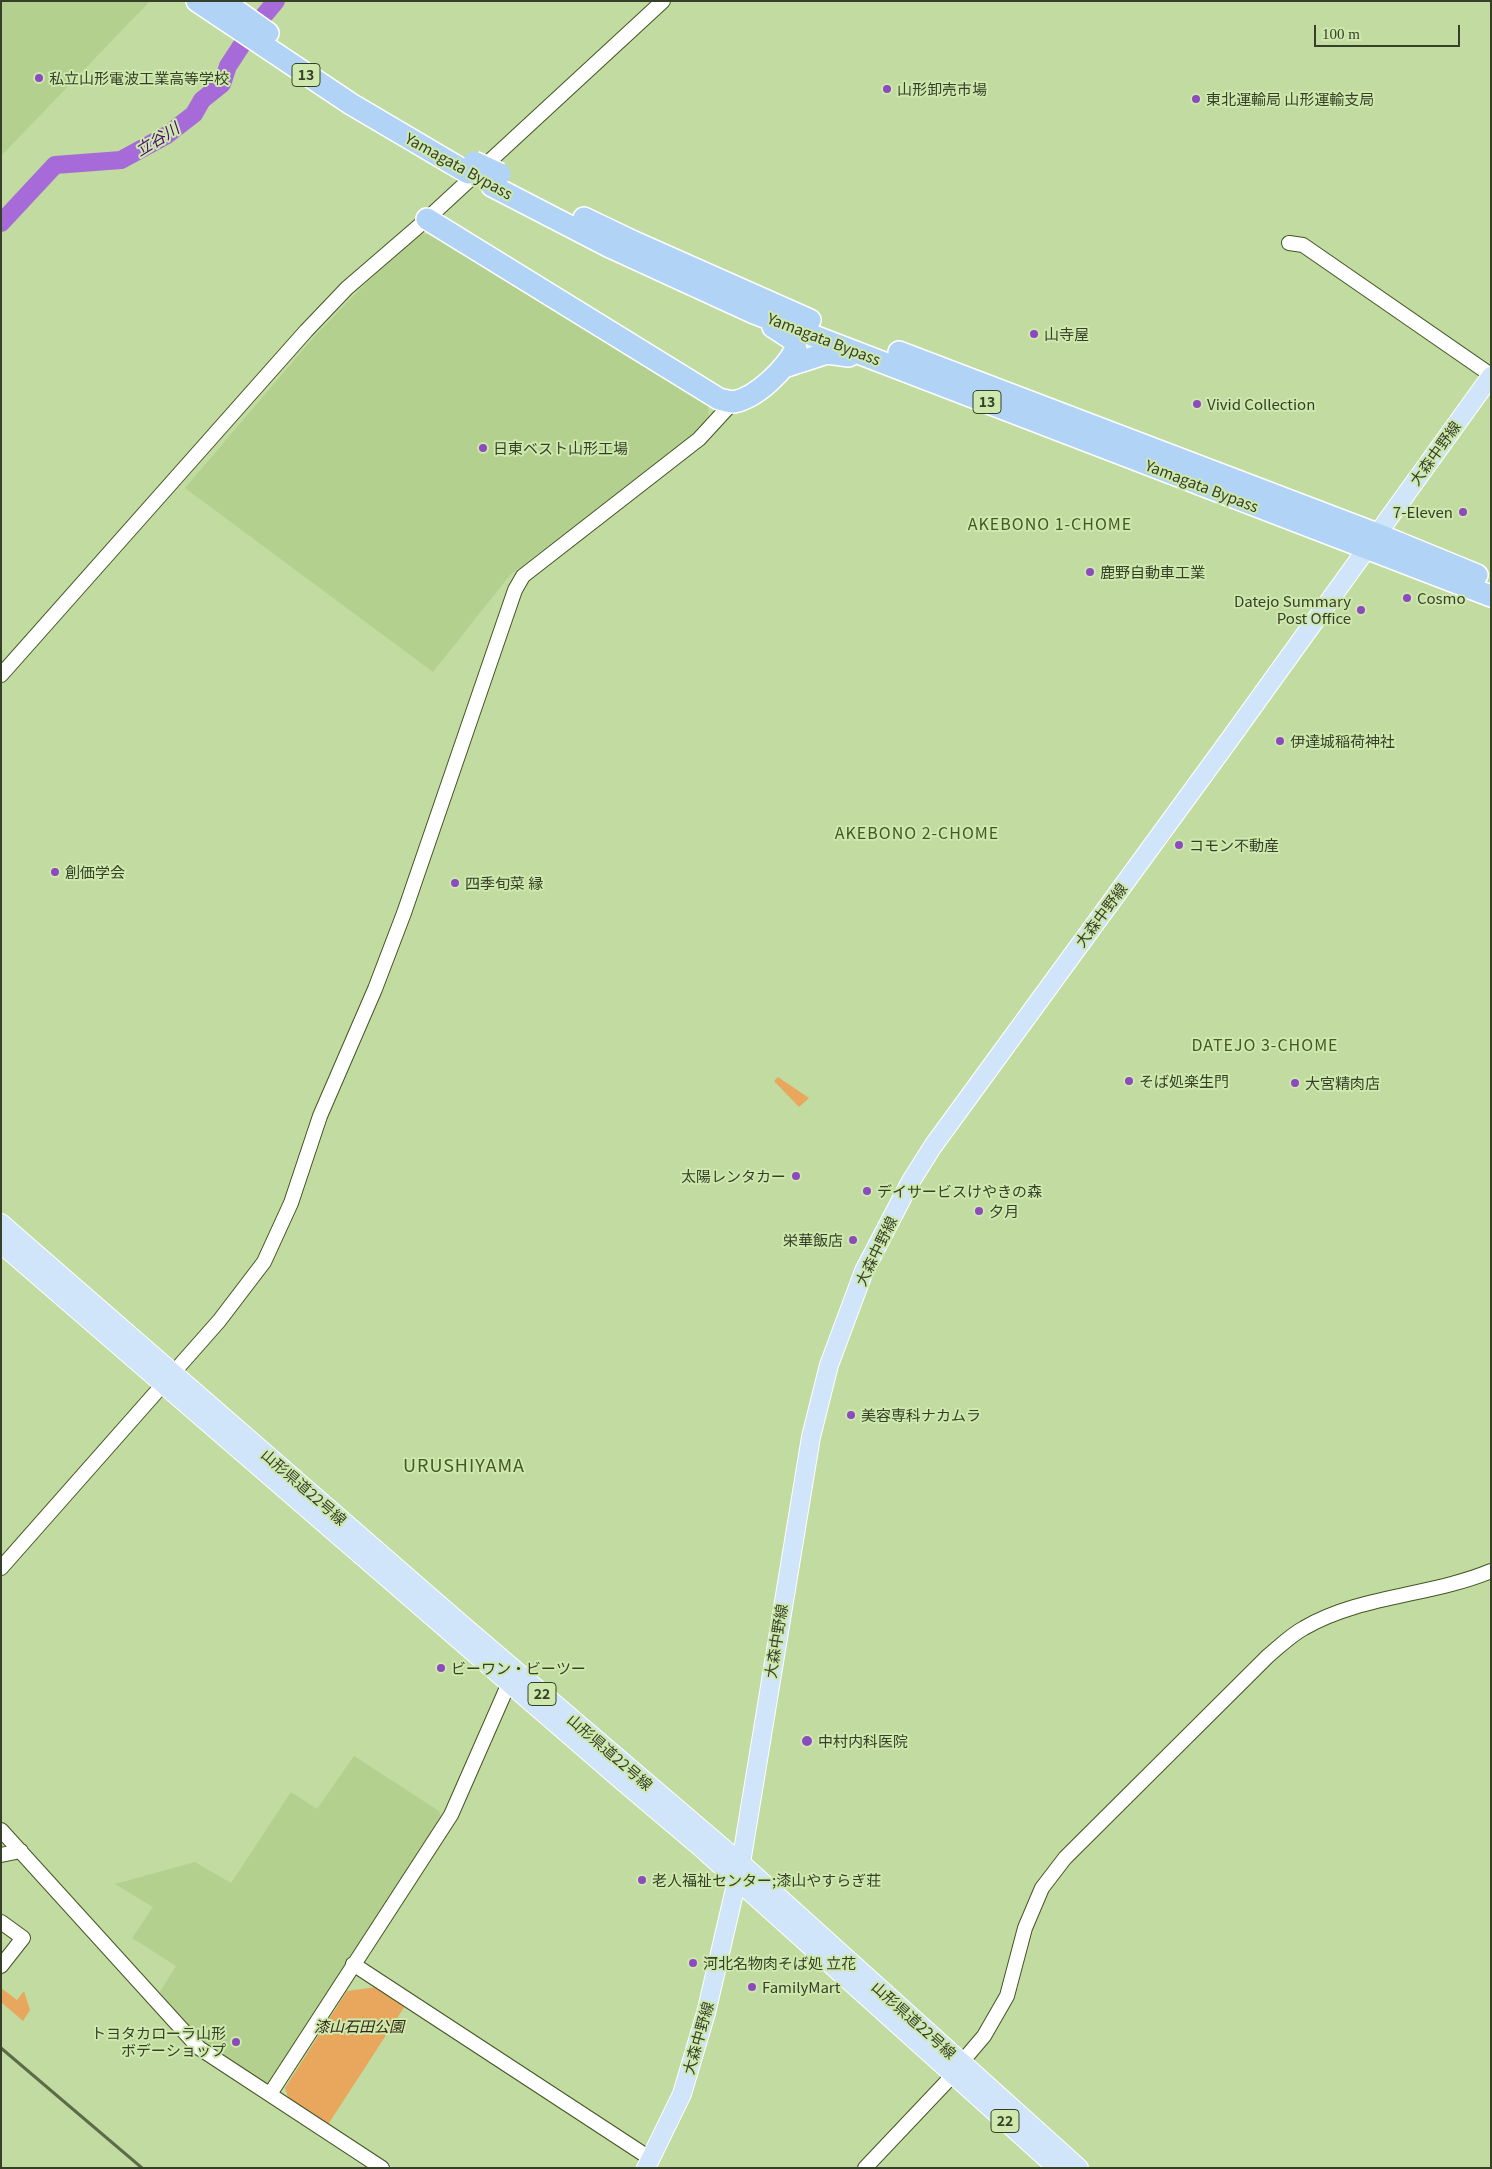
<!DOCTYPE html>
<meta charset="utf-8">
<style>
body{margin:0}
#map{position:relative;width:1492px;height:2169px;overflow:hidden;background:#c1dba0;font-family:Georgia,serif}
canvas{display:block}
.frame{position:absolute;inset:0;border:2px solid #364028;pointer-events:none}
.scale{position:absolute;left:1314px;top:25px;width:146px;height:22px;box-sizing:border-box;border:2px solid #364028;border-top:0;padding-left:6px;font-size:15px;line-height:18px;white-space:nowrap;color:#364028;-webkit-text-stroke:4px #cee8ad;paint-order:stroke}
</style>
<div id="map">
<canvas width="1492" height="2169"></canvas>
<div class="frame"></div>
<div class="scale">100 m</div>
</div>
<script>
const context = document.querySelector('canvas').getContext('2d');
context.lineJoin = 'round';
function fillPath(path, color) { context.fillStyle = color; context.fill(path, 'evenodd'); }
function strokePath(path, color, width, dash) { context.strokeStyle = color; context.lineWidth = width; context.lineCap = dash ? 'butt' : 'round'; context.setLineDash(dash || []); context.stroke(path); }
function drawText(font, color, halo, rows, align = 'center') {
  context.font = font + ' Georgia,"Noto Sans JP",serif'; context.lineWidth = 4; context.setLineDash([]); context.textBaseline = 'middle'; context.strokeStyle = halo; context.fillStyle = color; for (const [text, x, y, turn = 0] of rows) {
    context.save(); context.translate(x, y); context.rotate((+turn || 0) * Math.PI / 180); context.textAlign = isNaN(turn) ? turn : align; if (halo) context.strokeText(text, 0, 0); context.fillText(text, 0, 0); context.restore();
  }
}
fillPath(new Path2D(`
 M1 1H150L1 156Z
 M432 233 708 403 709 423 510 575 433 672 185 488 314 337 365 284 420 235Z
 M354 1756 439 1811 442 1821 268 2089 202 2046 158 1995 176 1966 132 1938 153 1907 115 1884 195 1862 231 1883 291 1792 317 1809Z`), '#b4d08f');
fillPath(new Path2D(`
 M778 1077 809 1098 799 1107 774 1081Z
 M377 1987 405 2006 327 2126 289 2100 285 2088 347 1991Z
 M1 1988 17 2000 24 1991 30 2010 23 2021 1 2002Z`), '#e9a75e');
strokePath(new Path2D(`
 M1 223 55 165 121 160 167 135 194 114 202 100 222 84 228 66 251 31 276 1`), '#a66bd9', 18);
const minor = new Path2D(`
 M1289 243 1303 245 1491 375
 M1 675 306 331 347 288 427 219 663 1
 M1 1568 219 1321 264 1262 291 1203 320 1116 375 989 404 913 515 590 523 576 699 439 733 402
 M1 1830 199 2048 382 2168
 M1 1855 21 1851
 M1 1922 23 1938 1 1966
 M353 1964 651 2159
 M961 2063 984 2036 1007 1996 1025 1928 1042 1888 1065 1858 1268 1656C1280 1646 1291 1635 1304 1628 1361 1595 1431 1596 1491 1571
 M270 2094 451 1815 509 1683
 M865 2168 953 2075`);
const major = new Path2D(`
 M1 1223 458 1621 741 1863 1079 2168
 M1 1244 622 1781 699 1846 1057 2168
 M646 2168 682 2094 706 2013 741 1863 811 1437 829 1365 864 1271 911 1181 933 1146 1227 743 1491 376`);
const highway = new Path2D(`
 M197 1 351 104 468 173
 M223 1 268 33
 M492 186 608 246 754 313 1491 596
 M584 218 632 241 810 320
 M427 219 719 399C724 400 730 402 734 402 758 397 785 369 796 349L793 340 773 327
 M899 352 1377 534 1477 575
 M787 366 827 353 849 356`);
strokePath(minor, '#425621', 16);
strokePath(major, '#fff', 20);
strokePath(highway, '#fff', 24);
strokePath(minor, '#fff', 14);
strokePath(major, '#d0e5fa', 18);
strokePath(highway, '#b1d4f6', 21);
strokePath(new Path2D(`
 M1 2048 142 2168`), '#5c6b49', 3);
const highwayBridge = new Path2D(`
 M474 162 500 174`);
strokePath(highwayBridge, '#fff', 24, []);
strokePath(highwayBridge, '#b1d4f6', 21);
for (const [x, y, r, color] of [
 [39,78,5,"#8b4abe"],
 [887,89,5,"#8b4abe"],
 [1196,99,5,"#8b4abe"],
 [1034,334,5,"#8b4abe"],
 [1197,404,5,"#8b4abe"],
 [483,448,5,"#8b4abe"],
 [1463,512,5,"#8b4abe"],
 [1090,572,5,"#8b4abe"],
 [1407,598,5,"#8b4abe"],
 [1361,610,5,"#8b4abe"],
 [1280,741,5,"#8b4abe"],
 [1179,845,5,"#8b4abe"],
 [55,872,5,"#8b4abe"],
 [455,883,5,"#8b4abe"],
 [1129,1081,5,"#8b4abe"],
 [1295,1083,5,"#8b4abe"],
 [796,1176,5,"#8b4abe"],
 [867,1191,5,"#8b4abe"],
 [979,1211,5,"#8b4abe"],
 [853,1240,5,"#8b4abe"],
 [851,1415,5,"#8b4abe"],
 [441,1668,5,"#8b4abe"],
 [807,1741,6,"#8b4abe"],
 [642,1880,5,"#8b4abe"],
 [693,1963,5,"#8b4abe"],
 [752,1987,5,"#8b4abe"],
 [236,2042,5,"#8b4abe"]
]) { const dot = new Path2D(); dot.arc(x, y, r, 0, 2 * Math.PI); context.fillStyle = color; context.fill(dot); strokePath(dot, '#cee8ad', 2); }
for (const [x, y, w] of [
 [306,75,28],
 [987,402,28],
 [542,1694,28],
 [1005,2121,28]
]) { const box = new Path2D(); box.roundRect(x - w / 2, y - 11.5, w, 23, 4); context.fillStyle = '#cee8ad'; context.fill(box); strokePath(box, '#364028', 1); }
drawText('bold 14px', '#364028', null, [
 ["13",306,75],
 ["13",987,402],
 ["22",542,1694],
 ["22",1005,2121]
]);
drawText('15px', '#364028', '#cee8ad', [
 ["私立山形電波工業高等学校",49,78],
 ["山形卸売市場",897,89],
 ["東北運輸局 山形運輸支局",1206,99],
 ["山寺屋",1044,334],
 ["Vivid Collection",1207,404],
 ["日東ベスト山形工場",493,448],
 ["7-Eleven",1453,512,"right"],
 ["鹿野自動車工業",1100,572],
 ["Cosmo",1417,598],
 ["Datejo Summary",1351,601,"right"],
 ["Post Office",1351,618,"right"],
 ["伊達城稲荷神社",1290,741],
 ["コモン不動産",1189,845],
 ["創価学会",65,872],
 ["四季旬菜 縁",465,883],
 ["そば処楽生門",1139,1081],
 ["大宮精肉店",1305,1083],
 ["太陽レンタカー",786,1176,"right"],
 ["デイサービスけやきの森",877,1191],
 ["夕月",989,1211],
 ["栄華飯店",843,1240,"right"],
 ["美容専科ナカムラ",861,1415],
 ["ビーワン・ビーツー",451,1668],
 ["中村内科医院",818,1741],
 ["老人福祉センター;漆山やすらぎ荘",652,1880],
 ["河北名物肉そば処 立花",703,1963],
 ["FamilyMart",762,1987],
 ["トヨタカローラ山形",226,2033,"right"],
 ["ボデーショップ",226,2050,"right"]
], 'left');
drawText('15px', '#364028', '#cee8ad', [
 ["Yamagata Bypass",459,166,29],
 ["Yamagata Bypass",824,339,21],
 ["大森中野線",1435,453,-54],
 ["Yamagata Bypass",1202,486,21],
 ["大森中野線",1101,915,-53],
 ["大森中野線",876,1251,-64],
 ["山形県道22号線",304,1487,41],
 ["大森中野線",776,1641,-81],
 ["山形県道22号線",610,1752,41],
 ["山形県道22号線",914,2020,42],
 ["大森中野線",698,2038,-74]
]);
drawText('italic 15px', '#372614', '#cee8ad', [
 ["漆山石田公園",359,2026]
]);
drawText('italic 16px', '#4a0a71', '#cee8ad', [
 ["立谷川",157,139,-32]
]);
context.letterSpacing = '1px';
drawText('16px', '#445923', '#cee8ad', [
 ["AKEBONO 1-CHOME",1050,524],
 ["AKEBONO 2-CHOME",917,833],
 ["DATEJO 3-CHOME",1265,1045]
]);
context.letterSpacing = '0px';
context.letterSpacing = '1px';
drawText('18px', '#445923', '#cee8ad', [
 ["URUSHIYAMA",464,1465]
]);
context.letterSpacing = '0px';
</script>
